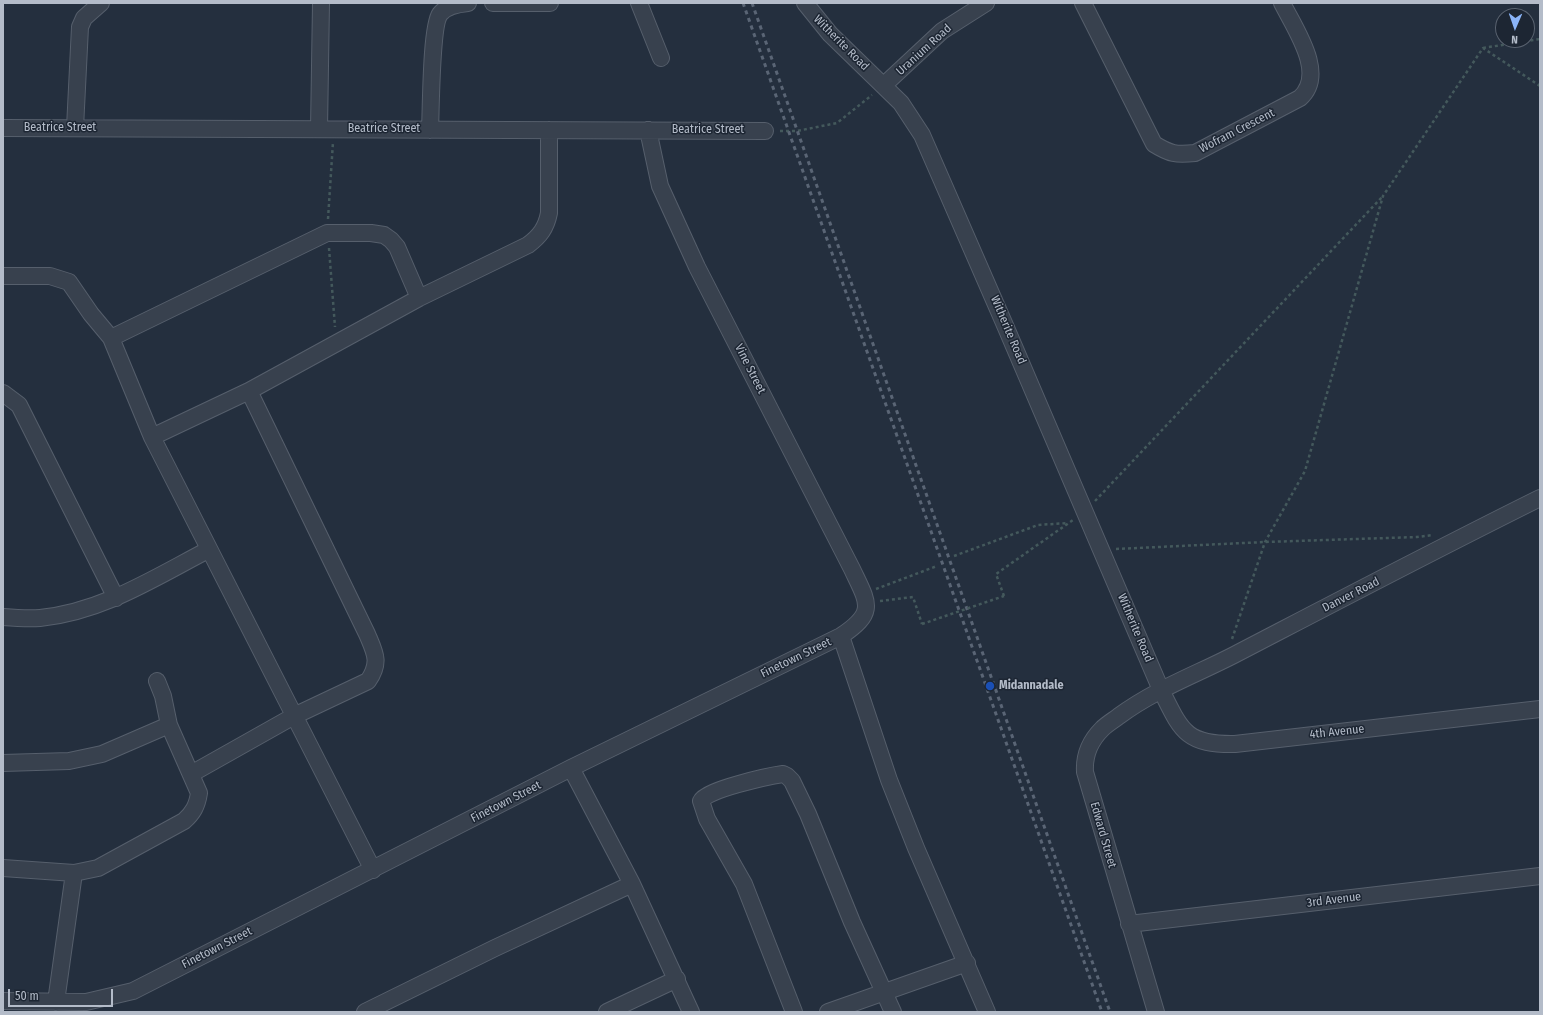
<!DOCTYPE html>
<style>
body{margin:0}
#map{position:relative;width:1543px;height:1015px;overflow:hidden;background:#242f3e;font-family:"Fira Sans Condensed",sans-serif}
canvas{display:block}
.frame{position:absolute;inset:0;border:4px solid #b4bcc9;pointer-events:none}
.north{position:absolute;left:1495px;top:8px;width:40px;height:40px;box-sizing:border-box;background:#1d2633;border:1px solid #59626f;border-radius:50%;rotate:182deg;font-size:11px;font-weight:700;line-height:16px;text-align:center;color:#b4bcc9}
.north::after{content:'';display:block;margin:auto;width:14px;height:18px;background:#8ab4f8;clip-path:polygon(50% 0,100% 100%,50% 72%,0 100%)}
.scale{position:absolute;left:8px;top:989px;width:105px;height:18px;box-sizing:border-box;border:2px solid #b4bcc9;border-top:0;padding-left:5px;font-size:12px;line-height:14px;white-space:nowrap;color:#b4bcc9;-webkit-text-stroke:3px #1d2633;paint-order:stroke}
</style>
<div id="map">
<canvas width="1543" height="1015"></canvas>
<div class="frame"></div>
<div class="north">N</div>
<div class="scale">50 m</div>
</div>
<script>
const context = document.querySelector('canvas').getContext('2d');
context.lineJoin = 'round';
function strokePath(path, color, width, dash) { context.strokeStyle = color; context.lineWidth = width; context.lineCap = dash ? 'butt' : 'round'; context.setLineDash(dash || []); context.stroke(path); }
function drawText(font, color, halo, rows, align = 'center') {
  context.font = font + ' "Fira Sans Condensed",sans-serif'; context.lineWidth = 3; context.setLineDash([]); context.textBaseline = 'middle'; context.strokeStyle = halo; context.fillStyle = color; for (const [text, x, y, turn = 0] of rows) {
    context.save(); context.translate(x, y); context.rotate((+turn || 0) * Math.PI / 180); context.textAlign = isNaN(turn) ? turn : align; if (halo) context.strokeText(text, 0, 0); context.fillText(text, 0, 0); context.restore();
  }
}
const street = new Path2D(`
 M493 3H550
 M639 3 661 58
 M805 3 830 34 901 103 922 135 1004 323 1161 690C1181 730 1185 745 1235 744L1540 709
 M1083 3 1154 144C1170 154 1176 155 1195 153L1300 98C1327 74 1295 29 1282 3
 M884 85 942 31 986 3
 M3 128 765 131
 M75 128 80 27 84 18 101 3
 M319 129 321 3
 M430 130C431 110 431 26 440 14 446 6 458 4 468 3
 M3 276H50L69 282 91 314 111 338 152 437 373 870
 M111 338 327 233H371L384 235 391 240 397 247 419 298
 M3 393 19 405 116 598
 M152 437 249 391 419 298 528 245C540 236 546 228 549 213V130
 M3 617C15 618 28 619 40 618 102 612 154 578 208 550
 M841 636 889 780 916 848 987 1012
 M157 681 163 696 169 725
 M3 763 69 761 102 754 169 725 199 793C197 806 193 813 184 821L98 868 74 873 56 1002
 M571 768 632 884 691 1012
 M191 774 294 716 368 681C381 662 375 653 367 634L249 391
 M3 868 74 873
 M1129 924 1540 876
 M3 1001 86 1002 133 991 571 768 841 636C877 612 868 603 852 569L697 267 660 186 648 130
 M365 1012 495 948 632 884
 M607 1012 677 979
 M794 1012 744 884 707 819 701 801C705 790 769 776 783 774L787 776 792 781 808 814 852 922 893 1012
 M828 1012 967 963
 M1156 1012 1085 772C1084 756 1090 741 1102 729 1107 724 1114 720 1119 716 1154 690 1195 675 1234 655 1336 602 1437 549 1540 498`);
strokePath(street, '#565f6c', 18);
strokePath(new Path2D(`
 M1483 48 1540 39
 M780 131H797L837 123 872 95
 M328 219 333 142
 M329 248 335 327
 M1095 501 1383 196
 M1116 549 1265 542 1417 537 1433 535
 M954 556 1038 525 1068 523
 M876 589 937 566
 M1004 596 996 574 1073 520
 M880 601 913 597 922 624
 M1232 639 1265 542 1305 471 1383 196 1483 48 1540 86`), '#44595c', 2.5, [3, 3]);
strokePath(street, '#38414e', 16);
strokePath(new Path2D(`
 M743 3 1102 1012
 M752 3 1110 1012`), '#5a6575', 3, [4, 4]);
strokePath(new Path2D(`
 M922 624 1004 596`), '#44595c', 2.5, [3, 3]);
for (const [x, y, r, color] of [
 [990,686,5,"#1a4fb4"]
]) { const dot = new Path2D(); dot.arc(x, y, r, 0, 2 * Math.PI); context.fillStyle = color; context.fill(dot); strokePath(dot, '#1d2633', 1.5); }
drawText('12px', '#b4bcc9', '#1d2633', [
 ["Witherite Road",841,43,45],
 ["Uranium Road",924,50,-42],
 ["Beatrice Street",60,128],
 ["Beatrice Street",384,129],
 ["Beatrice Street",708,130],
 ["Wofram Crescent",1237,131,-27],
 ["Witherite Road",1008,330,67],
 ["Vine Street",750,369,63],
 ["Danver Road",1351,595,-27],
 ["Witherite Road",1135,628,67],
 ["Finetown Street",796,658,-26],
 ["4th Avenue",1337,732,-6],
 ["Finetown Street",506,802,-27],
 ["Edward Street",1103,835,74],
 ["3rd Avenue",1334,900,-7],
 ["Finetown Street",217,948,-27]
]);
drawText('bold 12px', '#b4bcc9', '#1d2633', [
 ["Midannadale",999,686]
], 'left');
</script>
